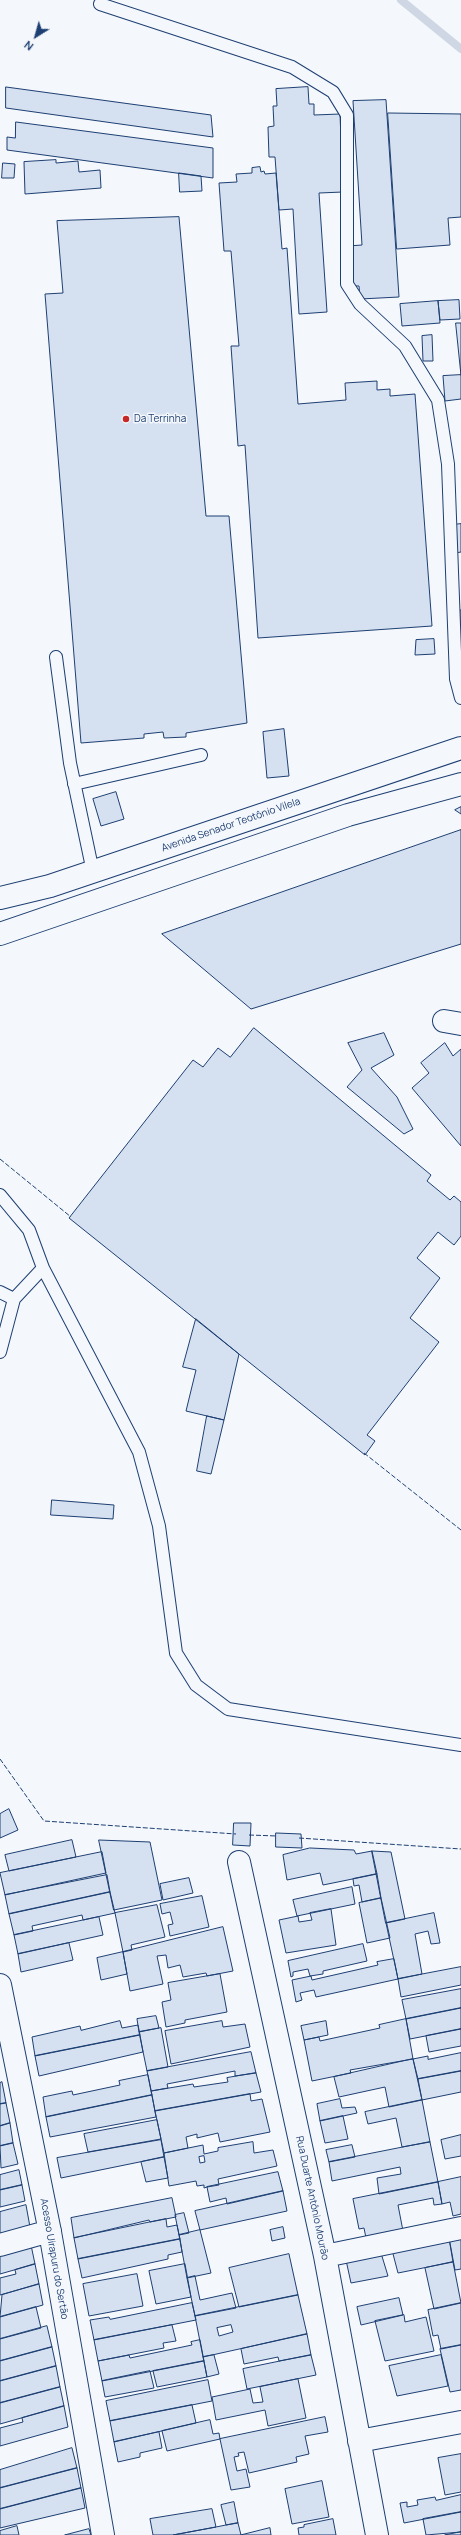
<!DOCTYPE html>
<meta charset="utf-8">
<style>
body{margin:0}
#map{position:relative;width:461px;height:2535px;overflow:hidden;background:#f4f7fb;font-family:Manrope,sans-serif}
canvas{display:block}
.north{position:absolute;left:16px;top:16px;width:40px;height:40px;-webkit-text-stroke:3px #f4f7fb;paint-order:stroke;rotate:217deg;font-size:11px;font-weight:700;line-height:16px;text-align:center;color:#1d3f73}
.north::after{content:'';display:block;margin:auto;width:14px;height:18px;background:#1d3f73;clip-path:polygon(50% 0,100% 100%,50% 72%,0 100%)}
</style>
<div id="map">
<canvas width="461" height="2535"></canvas>
<div class="north">N</div>
</div>
<script>
const context = document.querySelector('canvas').getContext('2d');
context.lineJoin = 'round';
function strokePath(path, color, width, dash) { context.strokeStyle = color; context.lineWidth = width; context.lineCap = dash ? 'butt' : 'round'; context.setLineDash(dash || []); context.stroke(path); }
function fillPath(path, color) { context.fillStyle = color; context.fill(path, 'evenodd'); }
function drawText(font, color, halo, rows, align = 'center') {
  context.font = font + ' Manrope,sans-serif'; context.lineWidth = 3; context.setLineDash([]); context.textBaseline = 'middle'; context.strokeStyle = halo; context.fillStyle = color; for (const [text, x, y, turn = 0] of rows) {
    context.save(); context.translate(x, y); context.rotate((+turn || 0) * Math.PI / 180); context.textAlign = isNaN(turn) ? turn : align; if (halo) context.strokeText(text, 0, 0); context.fillText(text, 0, 0); context.restore();
  }
}
strokePath(new Path2D(`
 M401 0 461 49`), '#cfd7e4', 8);
const building = new Path2D(`
 M6 87 211 115 213 137 6 108Z
 M308 87 309 104H314V115L340 114 343 192 319 193 327 312 299 314 293 209 279 210 275 157H269L268 127 274 126 273 106H277L276 89Z
 M386 100 399 297 360 299 359 286H351L348 246 362 245 353 101Z
 M388 113 461 114V217L448 218 450 245 397 249Z
 M16 122 213 148V178L7 150V137L15 138Z
 M56 160V163L78 161 79 172 100 170 101 188 25 194 24 162Z
 M3 163 15 164 14 178H2Z
 M260 167 261 172 264 171 265 174 276 173 282 249 287 248 298 404 346 400 345 383 377 381V390L390 389V396L415 394 432 626 258 638 245 445 238 446 231 346H239L231 251H224L219 183 237 182 236 174 252 173V168Z
 M179 173 201 176 202 191 180 192Z
 M179 217 206 516H229L247 723 186 733V737L164 738 163 732 144 734V738L81 743 45 294 63 293 57 221Z
 M459 300 460 319 440 320 438 301Z
 M438 301 440 323 402 326 400 304Z
 M456 323H461V375Z
 M432 335 433 361H423L422 336Z
 M461 375V399L445 401 443 376Z
 M461 524V552L455 553 453 525Z
 M458 610H461V661Z
 M434 639 435 654 415 655 416 640Z
 M284 729 289 776 267 778 263 732Z
 M116 792 124 819 101 826 93 799Z
 M461 807V814L455 810Z
 M461 830V944L251 1009 162 934Z
 M254 1028 431 1175 427 1181 450 1200 454 1196 461 1202V1236L454 1245 438 1232 417 1258 440 1278 410 1318 439 1342 367 1435 375 1441 365 1455 69 1218 193 1060 203 1067 218 1048 230 1057Z
 M384 1033 394 1055 371 1068 397 1097 413 1129 404 1134 347 1087 362 1070 348 1043Z
 M445 1043 453 1056 461 1049V1146L412 1088 429 1073 421 1063Z
 M196 1319 239 1354 224 1420 186 1411 196 1370 183 1367Z
 M207 1416 224 1420 211 1474 197 1471Z
 M52 1500 114 1505 113 1519 51 1515Z
 M9 1809 18 1830 0 1838V1814Z
 M234 1823H251L250 1846 233 1845Z
 M276 1833 301 1834 302 1848 276 1847Z
 M72 1840 76 1857 9 1871 5 1855Z
 M99 1840 150 1842 162 1900 114 1910Z
 M310 1848 354 1850 356 1854 372 1851 377 1874 323 1885 320 1873 287 1880 283 1855Z
 M372 1851 391 1852 405 1919 386 1923Z
 M102 1852 106 1873 5 1895 0 1873Z
 M377 1874 381 1898 362 1902 359 1885 354 1886 353 1879Z
 M107 1875 110 1892 9 1914 5 1895Z
 M189 1878 193 1893 163 1900 160 1884Z
 M352 1887 355 1904 297 1916 293 1900Z
 M110 1892 115 1913 83 1920 82 1915 32 1926 33 1931 14 1935 9 1914Z
 M202 1896 209 1927 170 1936 168 1925 173 1924 170 1912 162 1914 160 1904Z
 M381 1898 390 1938 367 1943 359 1903Z
 M157 1905 165 1937 131 1945 132 1950 123 1952 115 1913Z
 M331 1909 336 1945 286 1953 279 1920 298 1916 299 1922 312 1920 310 1913Z
 M434 1913 440 1943 431 1944 428 1931 415 1934 422 1974 398 1979 386 1923Z
 M99 1917 103 1935 18 1954 14 1935Z
 M223 1927 233 1971 207 1976 206 1973 183 1977 180 1965 168 1968 166 1955 157 1956 163 1984 130 1991 123 1952Z
 M69 1943 73 1960 21 1972 18 1954Z
 M363 1944 367 1961 323 1971V1974L310 1976 308 1969 293 1972V1976L291 1977 288 1961Z
 M123 1952 127 1974 101 1980 97 1958Z
 M394 1959 398 1979 316 1997 314 1990 300 1993 302 2000 296 2002 292 1980 311 1976 312 1980 378 1965 377 1962Z
 M461 1967V1985L401 1997 398 1979Z
 M220 1974 227 2012 185 2020V2023L166 2027 162 2002 171 2000 168 1983Z
 M461 1989V2008L406 2019 402 2000Z
 M461 2008V2029L410 2039 406 2019Z
 M156 2016 159 2028 139 2032 137 2019Z
 M406 2019 413 2059 350 2070 351 2073 312 2081 304 2040 319 2037 320 2041 380 2028 379 2025Z
 M120 2021 122 2028 138 2025 140 2035 35 2056 32 2037 80 2026 81 2030Z
 M222 2021 223 2027 245 2024 250 2047 171 2064 165 2031Z
 M326 2021 328 2035 304 2040 301 2026Z
 M161 2028 168 2067 147 2071 139 2032Z
 M461 2029V2046L429 2052 426 2036Z
 M140 2035 143 2052 39 2076 35 2056Z
 M251 2052 256 2073 235 2076V2071L167 2084 168 2088 151 2091 147 2071Z
 M461 2053V2071L418 2079 413 2059 428 2056V2059Z
 M413 2059 422 2100 389 2107 385 2087 339 2097 334 2077Z
 M461 2071V2092L422 2100 418 2079Z
 M256 2073 261 2092 155 2111 151 2091 193 2084 194 2087 228 2082 227 2078Z
 M148 2075 152 2095 46 2117 43 2097 72 2091 73 2095 120 2085 119 2081Z
 M2 2082 6 2103 0 2104V2083Z
 M250 2094 251 2101 262 2099 270 2132 220 2142 218 2133 197 2138V2134L186 2137 188 2148 164 2153 155 2111Z
 M152 2095 156 2117 50 2137 46 2117Z
 M340 2099 342 2108 355 2107 357 2113 320 2121 317 2104Z
 M422 2100 430 2142 402 2147 396 2118 368 2124 365 2112Z
 M6 2103 10 2123 0 2126V2104Z
 M343 2116 348 2139 325 2143 320 2121Z
 M157 2120 161 2139 88 2152 84 2134Z
 M10 2123 13 2143 0 2146V2126Z
 M461 2135V2156L445 2159 441 2140Z
 M161 2140 164 2157 61 2178 57 2158Z
 M253 2142 254 2153 273 2150 277 2166 218 2179 219 2185 207 2187 204 2188V2185L197 2186 196 2181 169 2186 164 2153 203 2145 204 2154 218 2151V2148ZM204 2156 205 2162 200 2163 199 2157Z
 M430 2142 438 2182 379 2194 377 2178 401 2174 400 2167 332 2181 329 2162Z
 M13 2143 18 2164 1 2168 0 2146Z
 M352 2145 355 2157 329 2162 326 2150Z
 M164 2157 168 2178 146 2182 141 2162Z
 M19 2170 22 2185 0 2190V2175Z
 M278 2172 283 2191 227 2204 226 2198 210 2202 207 2187Z
 M461 2177V2214L453 2216 450 2202 442 2204 438 2182Z
 M438 2182 442 2204 434 2205 433 2198 398 2205 403 2231 366 2238 364 2228 359 2229 353 2199Z
 M22 2185 25 2201 0 2207V2190Z
 M283 2191 287 2211 200 2230 195 2211Z
 M172 2198 176 2217 150 2222 149 2220 74 2238 71 2218Z
 M26 2205 30 2227 0 2234V2212Z
 M184 2213 189 2233 179 2235 175 2215Z
 M166 2219 167 2227 177 2225 180 2239 78 2259 74 2238Z
 M283 2227 285 2238 272 2241 270 2230Z
 M200 2230 211 2273 187 2278 179 2235Z
 M461 2235V2269L455 2270 449 2238Z
 M449 2238 453 2262 398 2273 392 2250Z
 M180 2239 182 2252 168 2255V2259L82 2278 78 2259Z
 M31 2245 35 2264 0 2274V2253Z
 M381 2253 388 2276 351 2283 346 2260Z
 M289 2254 298 2295 239 2307 229 2268Z
 M453 2262 461 2303 434 2309 425 2268Z
 M35 2264 39 2284 0 2295V2278L16 2274 15 2270Z
 M185 2264 191 2297 156 2304 149 2271Z
 M137 2274 143 2306 89 2316 83 2284Z
 M195 2276 200 2300 232 2293 236 2308 195 2316 187 2278Z
 M39 2284 43 2305 0 2317 2 2295Z
 M298 2295 307 2334 203 2357 195 2316ZM231 2325 233 2332 219 2336 217 2328Z
 M399 2298 403 2315 361 2325 357 2307Z
 M192 2303 196 2320 94 2340 90 2320 109 2317 110 2319Z
 M461 2303V2345L441 2349 438 2335 433 2336 428 2310Z
 M36 2307 41 2328 0 2339V2317Z
 M404 2315 405 2322 426 2317 434 2351 385 2361 375 2321Z
 M172 2325 176 2341 163 2343 164 2348 98 2361 94 2340Z
 M47 2326 52 2347 0 2361V2339Z
 M307 2334 311 2355 279 2361 278 2357 244 2364 241 2349Z
 M200 2340 204 2361 102 2381 98 2361 129 2355 130 2358 192 2345 191 2342Z
 M461 2345V2390L450 2392 440 2349Z
 M52 2347 56 2366 0 2381V2361Z
 M214 2355 219 2374 207 2377 203 2357Z
 M311 2355 316 2375 247 2389 243 2369Z
 M441 2355 448 2386 397 2396 389 2366Z
 M204 2361 207 2377 157 2387 153 2371Z
 M56 2366 60 2387 0 2403V2381Z
 M150 2371 154 2388 105 2397 102 2381Z
 M298 2379 306 2418 268 2426 265 2410 216 2420 212 2397 250 2389 253 2403 263 2402 260 2387Z
 M208 2380 212 2401 110 2421 106 2401Z
 M60 2387 64 2406 0 2424V2403Z
 M192 2405 196 2423 114 2442 110 2421Z
 M64 2406 68 2427 0 2446V2428L23 2422 22 2418Z
 M325 2417 328 2432 305 2436 309 2454 296 2457 297 2462 249 2473 244 2452 238 2453 239 2456 234 2457 237 2471 246 2469 250 2487 231 2490 220 2439Z
 M210 2420 213 2434 219 2433 220 2439 167 2451 162 2431Z
 M159 2432 162 2448 140 2453V2457L118 2462 114 2442Z
 M72 2448 77 2468 0 2488V2470Z
 M461 2454V2492L445 2495 438 2458Z
 M77 2468 81 2488 0 2509V2488Z
 M322 2481 329 2517 292 2524 285 2489Z
 M81 2488 85 2508 0 2528V2509Z
 M461 2495V2512L404 2523 400 2503 407 2502V2507L418 2505 417 2500 435 2497 436 2500Z
 M234 2502 238 2523 226 2525 221 2505Z
 M212 2509 216 2527 173 2535H153L150 2519Z
 M461 2512V2532L426 2535 423 2519Z
 M333 2519 336 2535H299L298 2528 304 2527V2525Z
 M238 2523 241 2535H173L216 2527Z
 M17 2526 19 2535H0V2531Z
 M270 2528 271 2535H241Z
 M89 2529 91 2535H65Z
 M461 2532V2535H445Z`);
fillPath(building, '#d5e0f0');
strokePath(building, '#1d3f73', 1);
const service = new Path2D(`
 M100 4 292 67 333 92 347 115V284L360 304 405 346 438 400 448 464 456 679 461 698
 M56 657 70 763 93 872
 M74 784 201 755
 M0 1195 29 1230 43 1268 139 1452 159 1526 176 1653 196 1685 228 1709 461 1745
 M0 1292 14 1299
 M0 1352 14 1299 43 1268`);
const minor = new Path2D(`
 M444 1021 461 1024
 M239 1862 325 2256 377 2535
 M0 1985 50 2232 103 2535
 M0 2245 50 2231
 M325 2256 461 2228
 M359 2441 461 2422`);
const primary = new Path2D(`
 M0 898 50 886 461 748
 M0 934 348 815 461 784`);
strokePath(service, '#1d3f73', 14);
strokePath(minor, '#1d3f73', 24);
strokePath(primary, '#1d3f73', 24);
strokePath(service, '#f4f7fb', 12);
strokePath(minor, '#f4f7fb', 22);
strokePath(primary, '#f4f7fb', 22);
strokePath(new Path2D(`
 M0 1159 71 1217
 M364 1453 461 1530
 M0 1759 44 1821 236 1834
 M249 1835 277 1836
 M299 1838 461 1849`), '#1d3f73', 1, [5, 2]);
for (const [x, y, r, color] of [
 [126,419,4,"#c62828"]
]) { const dot = new Path2D(); dot.arc(x, y, r, 0, 2 * Math.PI); context.fillStyle = color; context.fill(dot); strokePath(dot, '#f4f7fb', 1.5); }
drawText('10px', '#1d3f73', '#f4f7fb', [
 ["Da Terrinha",134,419]
], 'left');
drawText('10px', '#1d3f73', '#f4f7fb', [
 ["Avenida Senador Teotônio Vilela",231,825,-19],
 ["Rua Duarte Antônio Mourão",312,2198,78],
 ["Acesso Uirapuru do Sertão",54,2259,80]
]);
</script>
